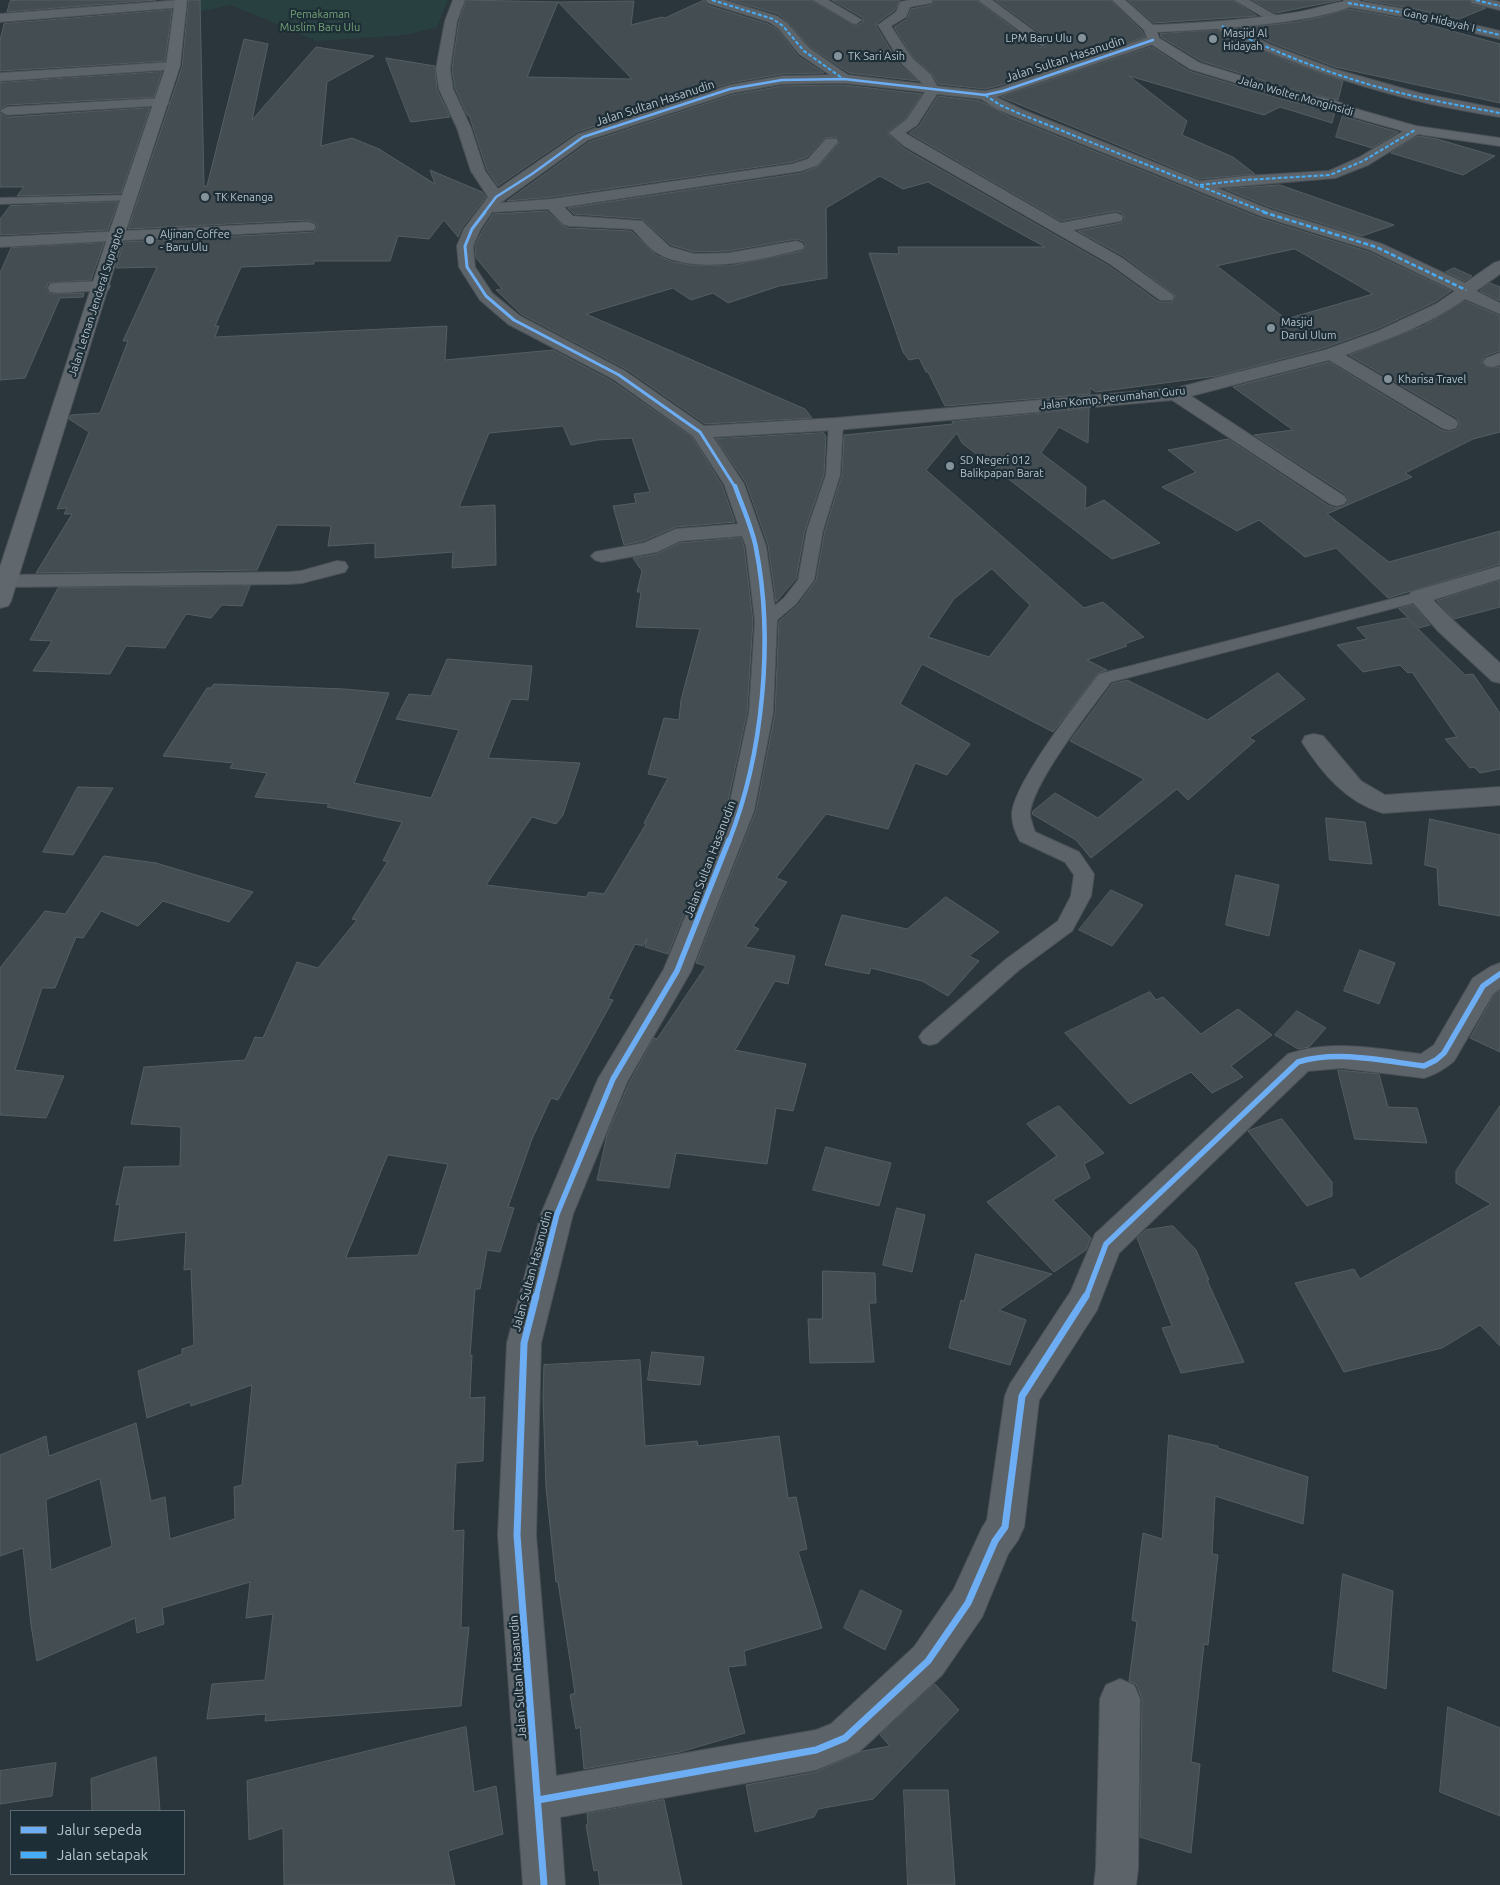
<!DOCTYPE html>
<style>
body{margin:0}
#map{position:relative;width:1500px;height:1885px;overflow:hidden;background:#2b363c;font-family:Ubuntu,sans-serif}
canvas{display:block}
.legend{position:absolute;left:10px;top:1810px;width:175px;height:65px;box-sizing:border-box;background:#1e2e37;border:1px solid #5b6a73;margin:0;padding:6px 9px;list-style:none;font-size:15px;color:#b6c3cc}
.legend li{display:flex;align-items:center;gap:10px;height:25px}
.legend b{width:25px;border:1px solid #5b6a73}
</style>
<div id="map">
<canvas width="1500" height="1885"></canvas>
<ul class="legend">
<li><b style="height:6px;background:#6dadf4"></b>Jalur sepeda</li>
<li><b style="height:6px;background:#46acf6"></b>Jalan setapak</li>
</ul>
</div>
<script>
const context = document.querySelector('canvas').getContext('2d');
context.lineJoin = 'round';
function fillPath(path, color) { context.fillStyle = color; context.fill(path, 'evenodd'); }
function strokePath(path, color, width, dash) { context.strokeStyle = color; context.lineWidth = width; context.lineCap = dash ? 'butt' : 'round'; context.setLineDash(dash || []); context.stroke(path); }
function drawText(font, color, halo, rows, align = 'center') {
  context.font = font + ' Ubuntu,sans-serif'; context.lineWidth = 4.5; context.setLineDash([]); context.textBaseline = 'middle'; context.strokeStyle = halo; context.fillStyle = color; for (const [text, x, y, turn = 0] of rows) {
    context.save(); context.translate(x, y); context.rotate((+turn || 0) * Math.PI / 180); context.textAlign = isNaN(turn) ? turn : align; if (halo) context.strokeText(text, 0, 0); context.fillText(text, 0, 0); context.restore();
  }
}
fillPath(new Path2D(`
 M195 0H448L437 27 406 35 317 41 231 5 192 13Z`), '#284140');
const building = new Path2D(`
 M25 0H156L7 12 10 1Z
 M189 0H200L204 186H207L244 39 268 44 252 120 316 47 374 56 327 82 321 146 352 138 379 149 435 184 430 170 482 192 486 197 462 228 458 237 444 220 429 239 398 236 390 261H314V264L241 267 215 326H219L215 337 447 326 445 360 553 350 612 381 692 437 722 485 735 522 676 527 643 541 624 545 613 506 636 503 634 494 650 492 632 438 597 440 571 445 563 426 489 433 459 507 495 505 496 565 452 568 453 552 375 558V543L328 546 331 526 277 525 257 570 36 573 72 514H64L67 508 57 509 89 432 69 419 71 415 100 413 128 341H123L157 267 116 268 124 242 314 232 318 228 316 223 308 220 128 229 182 67Z
 M467 0 558 2 527 77 632 79 558 2 634 1 631 25 662 17 665 18 704 0 707 5 768 24 778 30 798 56 824 73 782 74 730 83 577 132 498 186 487 170 469 115H467L455 88 452 69 459 21Z
 M730 0H811L856 26 863 22V18L832 0H900L894 11 877 23 876 26 900 65 918 81 849 73 810 47 788 22 778 14Z
 M935 0H976L1038 47 1043 48 1050 44V40L995 0H1110L1142 31 1145 37 998 86 985 89 938 84 932 74 913 57 894 27 907 19 911 9 931 5Z
 M1128 0H1232L1257 16 1154 23Z
 M1253 0H1341L1276 13Z
 M1363 0H1468L1472 5 1486 8 1459 19 1411 8Z
 M1349 9 1411 20 1500 44V103L1335 67 1272 43 1240 28 1297 22 1325 16Z
 M172 10 165 61 0 71V40L4 24Z
 M1217 30 1289 62 1343 81 1338 100 1287 88 1201 61 1161 37 1160 34Z
 M1152 47 1189 71 1278 98 1335 112 1332 123 1280 107 1264 115 1129 76 1187 121 1182 135 1233 157 1255 174 1200 179 1001 97Z
 M386 58 435 66 437 90 450 117 411 122Z
 M162 72 154 97 7 105 0 109V83Z
 M844 85 922 94 906 118 888 132V134L903 148 1109 266 1159 302H1172L1176 296 1123 256 1078 231 1121 223 1125 219 1122 213 1115 211 1061 221 909 133 919 126 938 96 980 101 1012 118 1260 218 1369 252 1451 291 1435 302 1377 329 1324 348 1217 376 1096 392 1090 388V394L945 406 928 372H926L919 358 909 360 903 352 869 253 899 254 898 247H1045L928 182 903 189 880 176 826 208 827 278 779 286 728 303 713 293 691 300 673 288 586 314 805 409 812 418 705 424 626 369 521 314 496 290 502 289 476 258 475 246 482 231 493 214 547 211 562 225 568 228 631 231 656 255 673 262 690 265 729 266 802 251 806 245 803 241 796 239 729 251 695 252 671 245 642 219 574 214 568 208 802 173 819 166 839 143 836 137 825 138 807 157 793 162 552 197 507 201 589 142 732 95 782 86ZM1295 249 1373 294 1286 319 1217 266Z
 M150 108 121 193 17 196 24 187H0V113L7 117Z
 M1343 115 1349 118 1398 132 1372 148 1336 137Z
 M1418 136 1437 139 1495 156 1463 175 1391 153Z
 M1280 185 1394 225 1362 236 1272 208 1225 189Z
 M118 202 108 230 0 235V219L10 206Z
 M104 243 91 280 48 283 46 289 50 294 84 293 83 297 60 298 25 378 0 380V273L11 248Z
 M1454 268 1472 276 1465 281 1446 272Z
 M1490 283 1500 287V301L1480 291Z
 M1465 301 1500 316V351L1485 356 1481 362 1486 368 1500 367V432L1473 439 1405 473 1412 477 1327 514 1389 562 1500 531V564L1388 598 1336 548 1305 557 1259 520 1237 531 1162 487 1196 472 1168 450 1228 439 1329 506 1336 508 1345 506 1349 500 1345 494 1254 435 1293 430 1233 387 1329 362 1441 430 1448 432 1457 430 1460 425 1457 418 1349 355 1423 326Z
 M1089 409 1088 443 1059 427 1041 453 1086 487 1085 509 1104 500 1160 543 1112 559 962 443 957 433 926 470 1084 608 1103 602 1144 637 1125 644 1127 646 1087 660 1107 670 1098 673 1053 732 922 664 900 704 970 744 947 775 915 763 888 829 826 814 776 878 787 882 753 926 759 929 745 947 795 956 788 984 775 981 735 1050 806 1064 793 1111 776 1108 767 1164 676 1153 669 1188 597 1180 607 1135 629 1083 654 1038 657 1039 706 966 696 963 756 811 775 713 779 621 798 605 816 580 825 530 842 475 844 435 953 424 952 422ZM992 569 1030 605 989 657 928 637 954 599Z
 M824 433 826 437 824 475 805 530 796 579 776 602 768 545 746 483 716 439Z
 M741 538 744 546 753 621 747 713 726 810 668 954 645 947 647 939 643 946 635 944 608 999 613 1000 558 1100 551 1098 532 1139 508 1207 514 1208 500 1252 487 1250 480 1289H475L470 1356 472 1355 470 1398 485 1397 483 1461 456 1463 453 1531 464 1530 461 1628 469 1627 461 1706 265 1721 266 1714 207 1719 212 1684 265 1680 273 1614 246 1618 250 1582 162 1608 164 1624 137 1633 135 1618 37 1661 31 1625 23 1548 0 1556V1455L46 1436 49 1456 136 1423 151 1501 165 1497 170 1539 235 1519 234 1487 242 1485 252 1385 191 1406 190 1402 147 1418 138 1371 182 1354V1349L194 1345 191 1269 184 1270 186 1232 114 1241 120 1204 116 1205 124 1167 180 1166 181 1127 131 1124 144 1067 245 1060 255 1037 263 1038 297 962 318 968 357 920 352 919 388 861H383L402 822 327 807 329 804 255 797 267 773 230 768 233 763 163 756 207 688H211L214 684 344 689 389 693 354 783 431 798 459 730 396 719 409 694 431 696 447 659 532 666 528 700 511 699 488 758 580 763 563 815 556 824 532 817 486 885 586 897 589 892 604 894 646 824 644 823 668 778 648 774 664 718 679 720 681 700 700 629 636 627 641 592H637L642 571 633 558 657 554 680 543ZM388 1155 448 1164 418 1255 346 1258ZM100 1479 112 1546 51 1570 46 1500Z
 M1500 581V607L1454 619 1437 601Z
 M250 586 242 606 222 605 211 618 186 614 165 648 126 646 110 674 33 671 52 641 30 640 58 588Z
 M1413 605 1430 625 1419 628 1399 609Z
 M1407 618 1465 675 1473 674 1500 713V769L1480 773 1474 767 1470 768 1445 739 1457 737 1412 672 1408 673 1400 665 1363 672 1337 645 1367 639 1357 628Z
 M1278 673 1305 699 1249 738 1255 741 1188 800 1177 789 1091 858 1076 840 1032 814 1033 811 1055 793 1098 818 1144 779 1070 741 1112 684 1127 680 1207 720Z
 M78 787 113 788 73 855 43 852Z
 M1326 818 1365 822 1372 864 1330 860Z
 M1430 819 1500 835V916L1439 905 1437 868 1425 865Z
 M104 856 156 863 253 892 229 922 163 901 138 926 101 911 83 938 76 937 55 988H42L15 1070 64 1076 46 1118 0 1115V968L45 911 65 914Z
 M1236 875 1279 885 1269 936 1226 925Z
 M1111 890 1143 905 1112 946 1079 930Z
 M946 897 999 932 969 956 979 961 948 996 922 981 871 968 869 974 825 965 842 915 907 929Z
 M1360 950 1395 963 1379 1004 1344 991Z
 M1500 991V1052L1470 1038 1494 995Z
 M1150 992 1156 1000 1163 997 1201 1034 1238 1009 1272 1035 1231 1066 1243 1077 1212 1093 1191 1072 1130 1104 1065 1033Z
 M1297 1011 1326 1028 1309 1047 1298 1049 1275 1035Z
 M1338 1070 1379 1074 1388 1107 1417 1108 1427 1143 1355 1139Z
 M1059 1106 1104 1153 1084 1164 1090 1178 1053 1200 1091 1238 1086 1250 1054 1272 987 1202 1057 1156 1027 1124Z
 M1500 1106V1346L1480 1325 1442 1348 1344 1372 1295 1283 1354 1269 1360 1279 1491 1204 1456 1183V1171Z
 M1282 1119 1332 1182V1196L1307 1206 1248 1131Z
 M826 1147 891 1163 879 1206 813 1190Z
 M897 1208 925 1215 912 1272 883 1265Z
 M1173 1226 1196 1250 1209 1280H1207L1244 1362 1181 1373 1162 1328 1172 1326 1137 1238 1146 1230Z
 M976 1254 1052 1274 999 1310 1026 1320 1010 1365 949 1348 961 1300 964 1301Z
 M823 1271 875 1273 876 1303H869L874 1362 810 1363 808 1319H822Z
 M652 1352 704 1357 700 1385 648 1380Z
 M640 1360 645 1446 697 1441 698 1446 779 1436 788 1498 796 1497 807 1549 798 1551 822 1628 744 1651 746 1665 728 1667 745 1733 680 1752 584 1769 580 1727 576 1729 570 1695 575 1693 558 1582H556L546 1488 543 1397 544 1365Z
 M1169 1435 1218 1446V1448L1308 1477 1303 1524 1215 1496 1212 1554 1218 1555 1208 1645 1204 1644 1191 1762 1200 1764 1191 1853 1140 1837 1142 1699 1136 1684 1129 1681 1137 1622 1132 1620 1143 1533 1162 1539Z
 M1343 1574 1393 1591 1386 1689 1333 1671Z
 M861 1590 902 1611 885 1650 844 1628Z
 M935 1684 959 1710 873 1799 818 1809 814 1817 755 1832 746 1785 816 1772 863 1751 890 1746 880 1735Z
 M1448 1707 1500 1728V1816L1440 1792Z
 M466 1727 474 1792 496 1786 503 1834 448 1851 455 1885H284L283 1828 249 1840 247 1781Z
 M156 1757 160 1811H92L91 1779Z
 M56 1763 52 1796 0 1804V1771Z
 M904 1790H948L955 1885H908Z
 M664 1800 682 1885H600L598 1870 594 1871 586 1825 588 1824 587 1814Z`);
fillPath(building, '#444d52');
strokePath(building, '#535e63', 1);
const lane = new Path2D(`
 M129 195 135 198 133 200 0 204V198Z
 M836 420 843 424 840 475 823 530 814 580 796 604 772 624H760L758 621 760 618 784 598 798 580 807 530 826 475 829 424Z
 M1419 592 1425 594 1427 597 1425 600 1111 682C1090 710 1034 781 1030 813 1030 819 1033 826 1035 832L1079 852 1094 874 1091 896 1072 931 1019 970 937 1043 930 1045 923 1043 919 1037 923 1031 1005 960 1058 921 1071 896 1074 875 1065 862 1020 841C1016 834 1012 823 1012 815 1012 785 1079 700 1099 674Z`);
const street = new Path2D(`
 M180 0 184 1 186 4 184 7 0 22V14Z
 M453 0H465L457 21 450 69 453 89 471 128 485 171 498 189 578 134 730 85 782 76 830 75 799 54 779 29 769 22 708 3 706 0H724L777 16 787 23 809 48 848 75 923 84 902 64 878 25 896 12 900 2 910 0H933L931 3 910 7 906 17 891 26 912 58 931 75 937 86 985 91 999 88 1149 37H1157L1159 40 1157 43 996 97 1023 110 1200 181 1245 176 1329 171 1358 158 1410 127H1420L1422 130 1420 133 1368 165 1335 178 1217 188 1271 210 1382 244 1465 283 1494 263 1500 261V274L1476 291 1500 303V314L1465 299C1429 325 1386 340 1345 355L1456 420 1458 424 1456 428 1449 430 1442 428 1329 360 1191 396 1344 496 1347 500 1344 504 1337 506 1330 504 1172 400 836 430 713 437 744 484 766 546 777 621 773 713 754 811 691 971 627 1082 573 1214 541 1343 536 1535 556 1776 816 1730 831 1724 914 1647 954 1589 982 1528 987 1520 1005 1396 1010 1384 1071 1291 1095 1234 1288 1054C1333 1039 1375 1049 1421 1054L1434 1045 1473 978 1490 967 1500 963V989L1493 994 1454 1061C1445 1069 1436 1074 1424 1078L1341 1068 1308 1071 1119 1253 1097 1310 1039 1400 1024 1527 1018 1540 1008 1554 982 1617 942 1675 859 1752 816 1770 560 1817 565 1885H523L498 1535 507 1343 541 1214 598 1079 664 969 728 811 749 713 755 621 746 546 742 536 680 541 657 552 602 562 595 560 591 556 595 552 644 543 676 529 738 524 724 484 693 436 613 379 508 324 480 300 459 267 457 246 464 229 488 197 471 171 457 128 439 89 436 69 445 21ZM844 83 925 92 907 119 889 133 904 146 1110 264 1160 300H1172L1174 296 1122 258 1073 230 1121 221 1123 218 1121 215 1115 213 1061 223 905 133 917 125 937 94 981 99 995 108 1013 116 1261 216 1370 250 1455 291 1436 304 1378 331 1325 350 1176 388 836 418 704 426 625 371 520 316 492 293 475 267 473 246 480 230 492 212 548 209 563 224 569 226 632 229C640 236 647 247 657 253 697 276 760 260 802 249L804 246 802 243 796 241 729 253 695 254 670 247 642 221 573 216 564 207 801 171 818 165 838 142 836 139H826L808 159 793 164 552 199 500 203 588 140 732 93 782 84Z
 M813 0H828L862 20 856 24 852 23Z
 M978 0H992L1049 42 1043 46 1039 45Z
 M1234 0H1249L1282 19 1276 23 1272 22Z
 M1344 0H1352L1411 10 1500 31V39L1411 18 1348 7 1344 6 1342 3Z
 M1470 0H1491L1500 2V10L1472 3Z
 M1222 22 1271 45 1334 69 1419 93 1500 109V117C1471 112 1442 107 1414 100 1346 83 1281 60 1218 29L1216 26Z
 M173 62 178 63 180 66 178 69 0 81V73Z
 M162 98 169 102 167 105 7 115 0 111 7 107Z
 M308 222 314 224 316 227 314 230 0 247V237Z
 M102 281 108 282 110 286 108 290 56 293 50 292 48 288 50 284 56 283Z
 M1500 353V365L1492 367 1486 366 1483 362 1486 358Z
 M337 561 345 562 348 567 345 572 302 583 289 584 6 587 0 586V576L6 575 289 572 301 571Z
 M1500 566V579L1433 600 1454 621 1500 663V683L1492 681 1438 631 1408 597 1411 592Z
 M1314 734 1323 736 1361 781 1385 795 1500 787V805L1383 813C1346 802 1322 773 1302 742L1305 736Z
 M1120 1679 1134 1685 1140 1699 1138 1869 1136 1885H1094L1096 1869 1100 1699 1106 1685Z`);
const secondary = new Path2D(`
 M175 0H187L180 66 124 236 11 601 8 606 0 608V567L108 236 166 66Z
 M1112 0H1125L1153 25C1199 23 1246 20 1292 13 1315 10 1337 0 1360 0 1340 23 1192 31 1157 32L1159 38 1200 63 1287 90 1333 100 1360 110 1416 126 1500 138V146L1410 133 1350 116 1324 106 1279 96 1190 69 1149 43 1144 30Z`);
strokePath(lane, '#4a5156', 2);
strokePath(street, '#4a5156', 2);
strokePath(secondary, '#4a5156', 2);
fillPath(lane, '#5c6469');
fillPath(street, '#5c6469');
fillPath(secondary, '#60686e');
strokePath(new Path2D(`
 M712 0 773 19 783 26 804 51 842 78
 M1476 0 1500 6
 M1348 3 1411 14 1500 35
 M1222 26C1284 57 1350 82 1418 97 1445 103 1473 108 1500 113
 M985 95 1000 105 1018 113 1267 213
 M1200 185 1245 180 1330 175 1363 161 1415 130`), '#46acf6', 2, [4, 2]);
strokePath(new Path2D(`
 M1263 212 1376 247 1466 290`), '#46acf6', 2.5, [5, 2.5]);
strokePath(new Path2D(`
 M484 213 496 197 532 174 583 137 730 89 782 80 844 79 985 95 1003 91 1153 40`), '#6dadf4', 2.5);
strokePath(new Path2D(`
 M485 212 472 229 465 246 467 267 486 296 514 320 619 375 700 432 735 487`), '#6dadf4', 3);
strokePath(new Path2D(`
 M729 841C763 755 774 639 756 548 752 527 742 506 735 486`), '#6dadf4', 4.5);
strokePath(new Path2D(`
 M536 1297 557 1214 613 1079 677 971 729 840
 M1086 1297 1106 1244 1298 1062C1338 1050 1383 1061 1424 1066L1436 1060 1444 1053 1483 986 1500 974`), '#6dadf4', 5.5);
strokePath(new Path2D(`
 M536 1296 524 1343 517 1535 544 1885
 M538 1800 816 1750 845 1738 928 1661 968 1603 995 1541 1005 1527 1022 1396 1086 1296`), '#6dadf4', 7);
for (const [x, y, r, color] of [
 [1082,38,5,"#85929a"],
 [1213,39,5,"#85929a"],
 [838,56,5,"#85929a"],
 [205,197,5,"#85929a"],
 [150,240,5,"#85929a"],
 [1271,328,5,"#85929a"],
 [1388,379,5,"#85929a"],
 [950,466,5,"#85929a"]
]) { const dot = new Path2D(); dot.arc(x, y, r, 0, 2 * Math.PI); context.fillStyle = color; context.fill(dot); strokePath(dot, '#1e2e37', 2); }
drawText('11px', '#73a374', '#1e2e37', [
 ["Pemakaman",320,14],
 ["Muslim Baru Ulu",320,27]
]);
drawText('11px', '#b6c3cc', '#1e2e37', [
 ["Gang Hidayah I",1439,20,13],
 ["Jalan Wolter Monginsidi",1296,96,16],
 ["Jalan Letnan Jenderal Suprapto",96,302,-72],
 ["Jalan Komp. Perumahan Guru",1113,398,-6]
]);
drawText('11px', '#b6c3cc', '#1e2e37', [
 ["Masjid Al",1223,33],
 ["Hidayah",1223,46],
 ["LPM Baru Ulu",1072,38,"right"],
 ["TK Sari Asih",848,56],
 ["TK Kenanga",215,197],
 ["Aljinan Coffee",160,234],
 ["- Baru Ulu",160,247],
 ["Masjid",1281,322],
 ["Darul Ulum",1281,335],
 ["Kharisa Travel",1398,379],
 ["SD Negeri 012",960,460],
 ["Balikpapan Barat",960,473]
], 'left');
drawText('12px', '#b6c3cc', '#1e2e37', [
 ["Jalan Sultan Hasanudin",1065,59,-18],
 ["Jalan Sultan Hasanudin",655,103,-18],
 ["Jalan Sultan Hasanudin",710,859,-69],
 ["Jalan Sultan Hasanudin",532,1271,-75],
 ["Jalan Sultan Hasanudin",518,1677,-94]
]);
</script>
